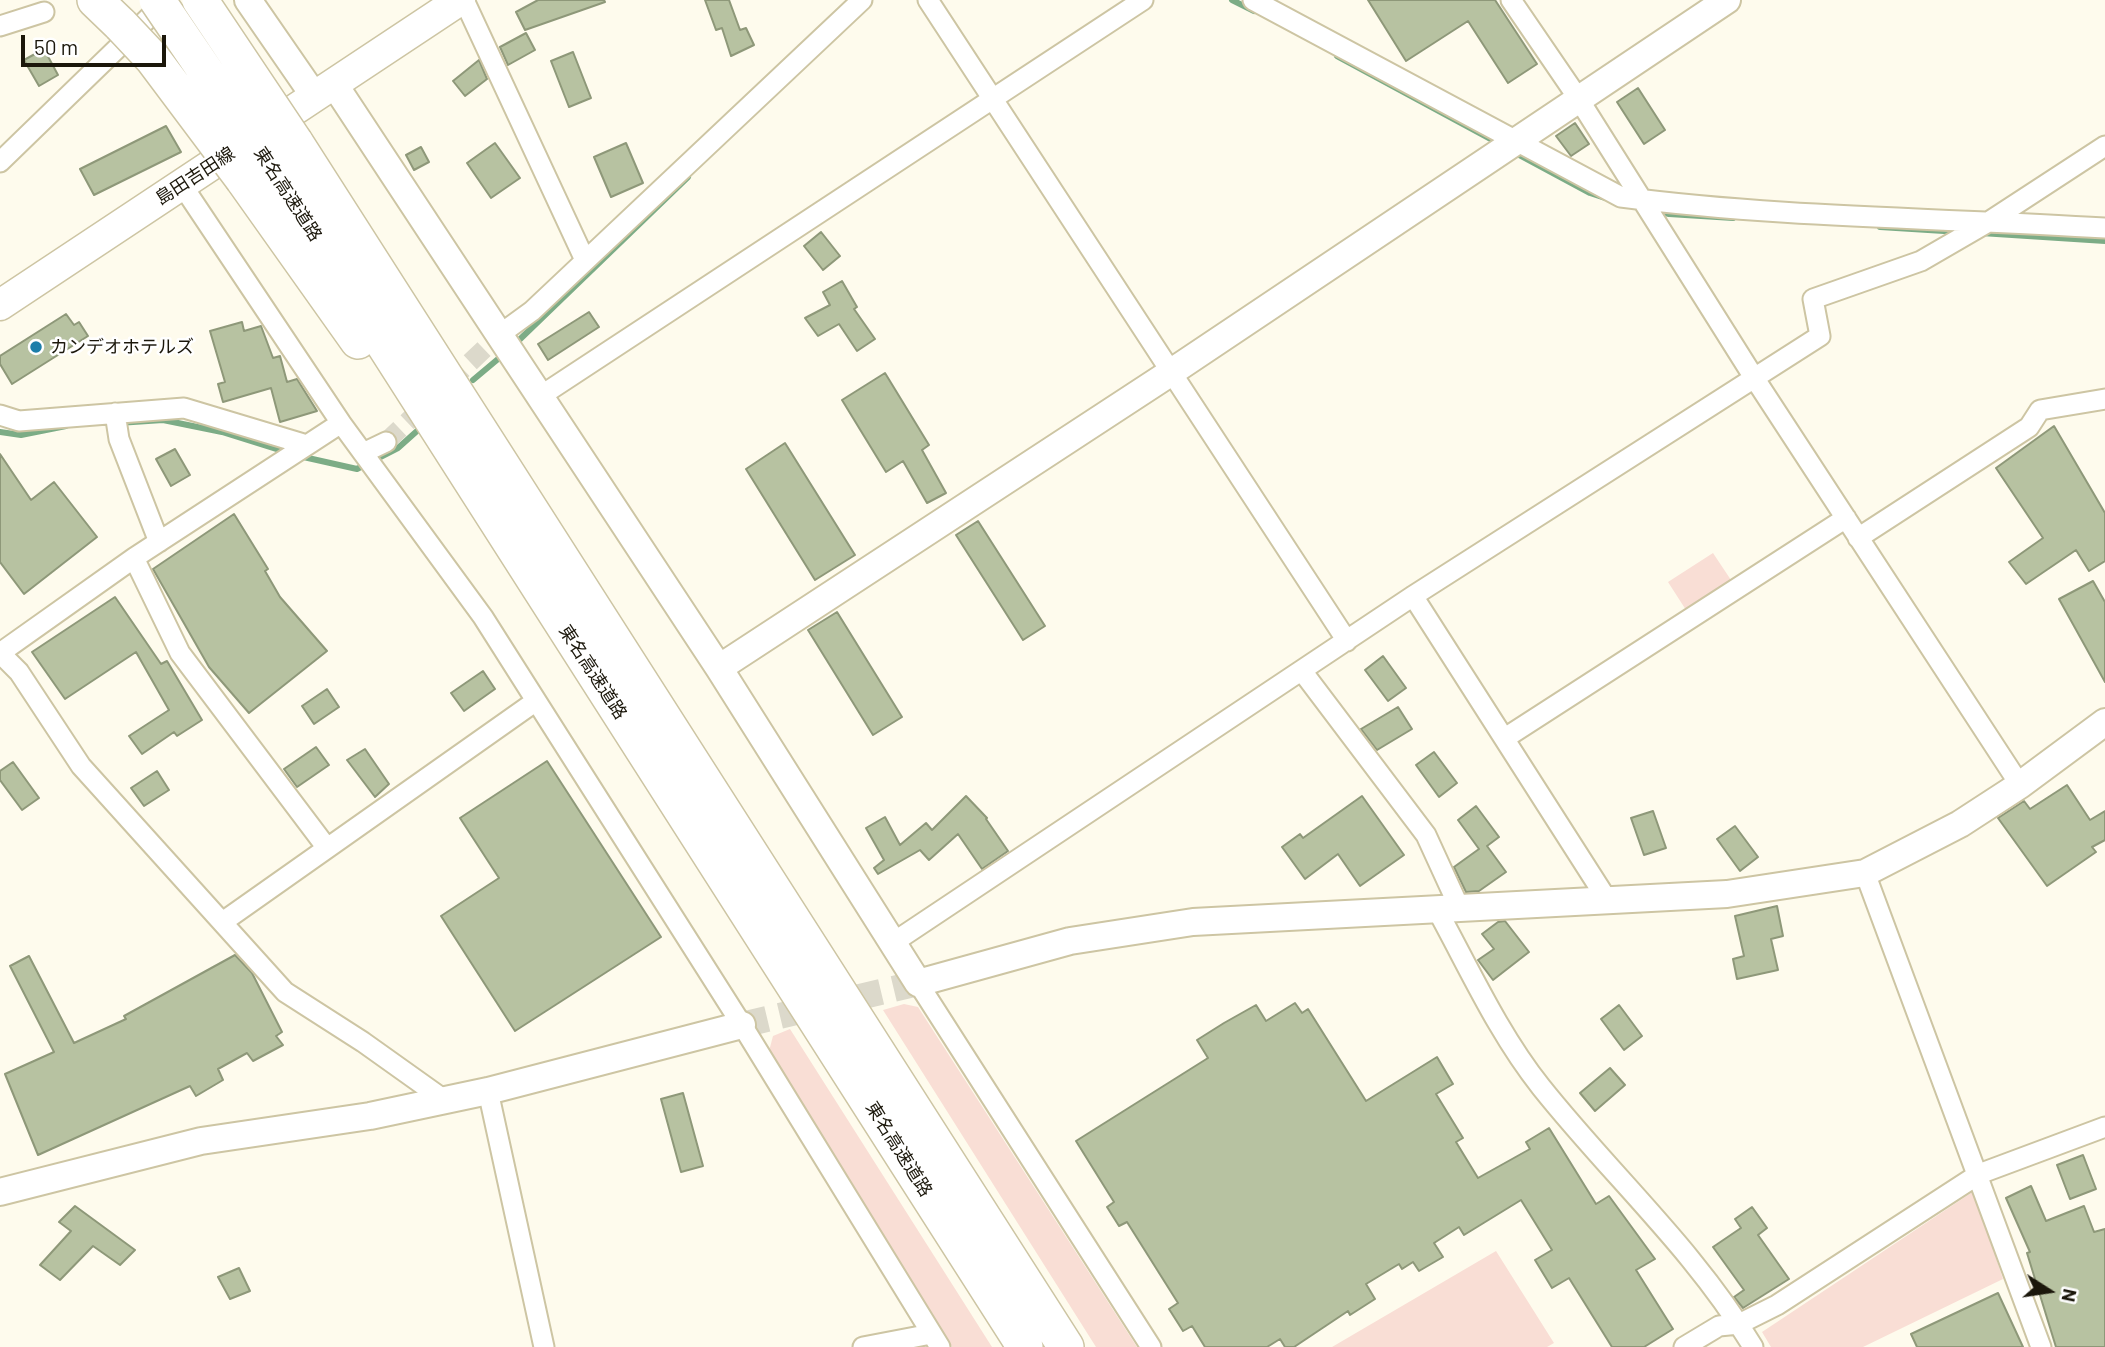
<!DOCTYPE html>
<meta charset="utf-8">
<style>
body{margin:0}
#map{position:relative;width:2105px;height:1347px;overflow:hidden;background:#fefbed;font-family:Barlow,sans-serif}
canvas{display:block}
.north{position:absolute;left:2014px;top:1256px;width:70px;height:70px;-webkit-text-stroke:5px #fff;paint-order:stroke;rotate:102deg;font-size:19px;font-weight:700;line-height:28px;text-align:center;color:#1b170b}
.north::after{content:'';display:block;margin:auto;width:24px;height:32px;background:#1b170b;clip-path:polygon(50% 0,100% 100%,50% 72%,0 100%)}
.scale{position:absolute;left:21px;top:35px;width:145px;height:32px;box-sizing:border-box;border:4px solid #1b170b;border-top:0;padding-left:9px;font-size:21px;line-height:24px;white-space:nowrap;color:#1b170b;-webkit-text-stroke:5px #fff;paint-order:stroke}
</style>
<div id="map">
<canvas width="2105" height="1347"></canvas>
<div class="north">N</div>
<div class="scale">50 m</div>
</div>
<script>
const context = document.querySelector('canvas').getContext('2d');
context.lineJoin = 'round';
function fillPath(path, color) { context.fillStyle = color; context.fill(path, 'evenodd'); }
function strokePath(path, color, width, dash) { context.strokeStyle = color; context.lineWidth = width; context.lineCap = dash ? 'butt' : 'round'; context.setLineDash(dash || []); context.stroke(path); }
function drawText(font, color, halo, rows, align = 'center') {
  context.font = font + ' Barlow,"Noto Sans JP",sans-serif'; context.lineWidth = 5; context.setLineDash([]); context.textBaseline = 'middle'; context.strokeStyle = halo; context.fillStyle = color; for (const [text, x, y, turn = 0] of rows) {
    context.save(); context.translate(x, y); context.rotate((+turn || 0) * Math.PI / 180); context.textAlign = isNaN(turn) ? turn : align; if (halo) context.strokeText(text, 0, 0); context.fillText(text, 0, 0); context.restore();
  }
}
fillPath(new Path2D(`
 M1713 553 1731 580 1686 610 1668 582Z
 M904 1004 918 1007 1137 1347H1096L883 1010Z
 M790 1029 992 1347H952L768 1055 773 1036Z
 M1974 1191 2003 1279 1863 1347H1771L1762 1332Z
 M1496 1251 1554 1343 1547 1347H1332Z`), '#f9ded5');
strokePath(new Path2D(`
 M1232 0 1254 11
 M1337 56 1500 144
 M1512 151 1590 193 1605 198
 M1653 210 1669 214 1733 218
 M1880 227 1960 232
 M1981 233 2105 241
 M515 344 688 177
 M473 380 504 354
 M118 423 163 420 222 432 289 453
 M0 432 21 435 66 426
 M299 456 357 469 398 448 417 431`), '#7cac86', 6);
const building = new Path2D(`
 M538 0H604L605 2 525 30 516 12Z
 M705 0H729L740 30 746 28 754 45 731 56 722 28 716 30Z
 M1368 0H1495L1537 64 1508 83 1468 21 1406 61Z
 M526 33 535 50 508 65 500 47Z
 M44 49 58 75 39 86 24 60Z
 M573 52 591 98 569 107 551 61Z
 M479 60 487 79 465 96 453 81Z
 M1638 88 1665 130 1644 144 1617 102Z
 M1575 123 1589 144 1571 156 1556 136Z
 M166 126 181 152 94 195 80 169Z
 M495 143 520 178 491 198 467 163Z
 M626 143 643 183 611 197 594 157Z
 M421 147 429 162 414 170 406 155Z
 M821 232 840 256 823 270 804 246Z
 M842 281 857 307 854 309 875 339 857 351 839 324 818 336 805 318 830 305 823 292Z
 M589 312 599 327 548 360 538 344Z
 M66 314 74 325 79 322 88 336 12 384 0 364V356Z
 M242 322 244 331 261 326 273 358 280 356 287 382 297 379 317 411 280 422 271 388 223 402 218 384 225 382 210 331Z
 M885 373 929 445 922 450 946 493 927 503 903 461 886 472 842 400Z
 M2054 426 2105 513V561L2089 571 2076 550 2026 584 2009 562 2043 538 1996 468Z
 M785 443 855 555 815 580 746 469Z
 M175 449 190 475 171 486 156 459Z
 M0 454 31 500 54 482 97 537 24 594 0 562Z
 M234 514 268 569 265 571 280 597 327 651 249 713 209 667 153 569Z
 M978 521 1045 626 1023 640 956 535Z
 M2093 581 2105 602V682L2059 599Z
 M115 597 161 664 167 661 202 720 177 736 174 732 142 754 129 736 169 710 136 652 65 699 32 652Z
 M837 612 902 717 873 735 808 630Z
 M1383 656 1406 688 1388 701 1365 670Z
 M483 671 495 689 464 711 451 693Z
 M327 689 339 707 314 724 302 706Z
 M1398 707 1412 729 1377 750 1361 729Z
 M316 747 329 765 297 787 284 769Z
 M365 749 389 784 375 797 347 760Z
 M1434 752 1457 783 1439 797 1416 765Z
 M547 761 661 937 515 1031 441 916 499 878 460 818Z
 M13 762 39 798 22 810 0 780V771Z
 M157 771 169 790 144 806 131 788Z
 M2067 785 2090 820 2105 811V840L2092 847 2096 852 2047 886 1998 818 2024 801 2030 809Z
 M966 796 987 818 986 819 1008 851 982 869 958 834 929 860 920 850 878 874 874 868 884 860 866 828 885 817 900 845 926 823 932 830Z
 M1362 796 1404 855 1360 886 1338 854 1305 879 1282 847 1300 834 1303 838Z
 M1476 806 1499 837 1487 846 1506 872 1479 891 1466 892 1454 867 1479 849 1458 820Z
 M1653 811 1666 848 1644 855 1631 818Z
 M1735 826 1758 857 1740 871 1717 839Z
 M1777 906 1783 936 1771 939 1778 970 1737 979 1733 959 1744 956 1735 916Z
 M1505 921 1529 952 1493 980 1478 960 1494 949 1482 934 1498 922Z
 M235 955 252 973 282 1032 276 1036 283 1045 253 1061 247 1053 218 1069 223 1080 196 1096 190 1086 38 1155 5 1074 54 1052 10 966 29 956 74 1043 126 1019 124 1016Z
 M1295 1003 1302 1013 1308 1009 1366 1101 1437 1057 1453 1084 1436 1094 1463 1138 1456 1142 1478 1178 1530 1149 1526 1142 1549 1128 1596 1204 1609 1196 1655 1259 1636 1270 1673 1329 1644 1347H1612L1569 1278 1552 1288 1535 1260 1552 1250 1521 1200 1464 1235 1459 1227 1434 1243 1443 1257 1419 1271 1413 1262 1402 1269 1399 1264 1366 1284 1375 1299 1350 1315 1348 1311 1294 1347H1285L1280 1339 1267 1347H1205L1192 1326 1183 1331 1169 1309 1178 1303 1127 1222 1119 1226 1107 1207 1114 1202 1076 1141 1208 1058 1197 1040 1224 1023 1256 1005 1266 1021Z
 M1619 1005 1642 1036 1624 1050 1601 1019Z
 M1610 1068 1625 1085 1595 1111 1580 1093Z
 M683 1093 703 1166 681 1172 661 1099Z
 M2083 1155 2096 1189 2070 1199 2057 1165Z
 M2031 1186 2046 1221 2084 1206 2094 1232 2105 1229V1347H2056L2027 1253 2030 1252 2006 1198Z
 M75 1206 135 1250 120 1265 93 1246 60 1280 40 1265 71 1231 59 1222Z
 M1752 1207 1767 1228 1758 1235 1789 1279 1743 1308 1734 1297 1744 1290 1713 1247 1741 1228 1735 1219Z
 M239 1268 250 1291 230 1299 218 1277Z
 M1998 1293 2023 1347H1917L1911 1334Z`);
fillPath(building, '#b7c2a1');
strokePath(building, '#8e9879', 2);
strokePath(new Path2D(`
 M386 442 499 335`), '#dcd9cb', 19, [19, 10]);
strokePath(new Path2D(`
 M742 1025 918 983`), '#dcd9cb', 26, [26, 13]);
const street = new Path2D(`
 M464 0 584 258
 M928 0 1347 641
 M1253 0 1621 197C1782 218 1944 218 2105 228
 M1511 0 1578 98 1753 376 2020 785
 M0 26 44 12
 M0 162 165 2
 M182 185 341 423 483 617 742 1025 940 1347
 M499 335 532 311 862 0
 M539 397 1143 0
 M115 413 119 439 159 542
 M0 415 19 421 184 408 307 445
 M341 423 134 558 0 653 19 672 81 766 285 992 363 1042 443 1099
 M363 453 386 442
 M1858 538 2029 427 2040 410 2105 399
 M134 558 180 653 327 848
 M1413 596 1608 901
 M1302 671 1426 835 1459 907
 M1505 738 1846 518
 M1865 873 2041 1347
 M1436 908C1469 968 1498 1033 1541 1087 1611 1175 1695 1250 1753 1347
 M224 921 536 701
 M894 942 1413 596 1820 336 1813 299 1921 261 1990 221 2105 146
 M918 983 1151 1347
 M488 1091 544 1347
 M863 1347 931 1334
 M1684 1347 1719 1326 1739 1324 1777 1305 1979 1174 2105 1127`);
const secondary = new Path2D(`
 M248 0 315 97
 M334 84 719 668 918 983 1070 941 1193 922 1727 894 1865 873 1960 824 2020 785 2105 722
 M719 668 1173 371 1727 0
 M0 1192 201 1141 370 1116 488 1091 742 1025`);
const primary = new Path2D(`
 M0 305 460 0`);
const highway = new Path2D(`
 M95 0 121 25
 M295 142 1066 1347
 M268 163 1025 1347
 M243 179 358 341`);
strokePath(street, '#cdc5a3', 23);
strokePath(secondary, '#cdc5a3', 30);
strokePath(primary, '#cdc5a3', 33);
strokePath(highway, '#cdc5a3', 38);
strokePath(street, '#fff', 19);
strokePath(secondary, '#fff', 26);
strokePath(primary, '#fff', 30);
strokePath(highway, '#fff', 35);
const highwayBridge = new Path2D(`
 M157 0 268 163
 M200 0 295 142
 M121 25 153 59 243 179`);
strokePath(highwayBridge, '#cdc5a3', 38, []);
strokePath(highwayBridge, '#fff', 35);
for (const [x, y, r, color] of [
 [36,347,7,"#1c7ea9"]
]) { const dot = new Path2D(); dot.arc(x, y, r, 0, 2 * Math.PI); context.fillStyle = color; context.fill(dot); strokePath(dot, '#fff', 2.5); }
drawText('18px', '#1b170b', '#fff', [
 ["島田吉田線",195,176,-33],
 ["東名高速道路",288,194,57],
 ["東名高速道路",593,672,57],
 ["東名高速道路",899,1149,58]
]);
drawText('18px', '#1b170b', '#fff', [
 ["カンデオホテルズ",50,347]
], 'left');
</script>
